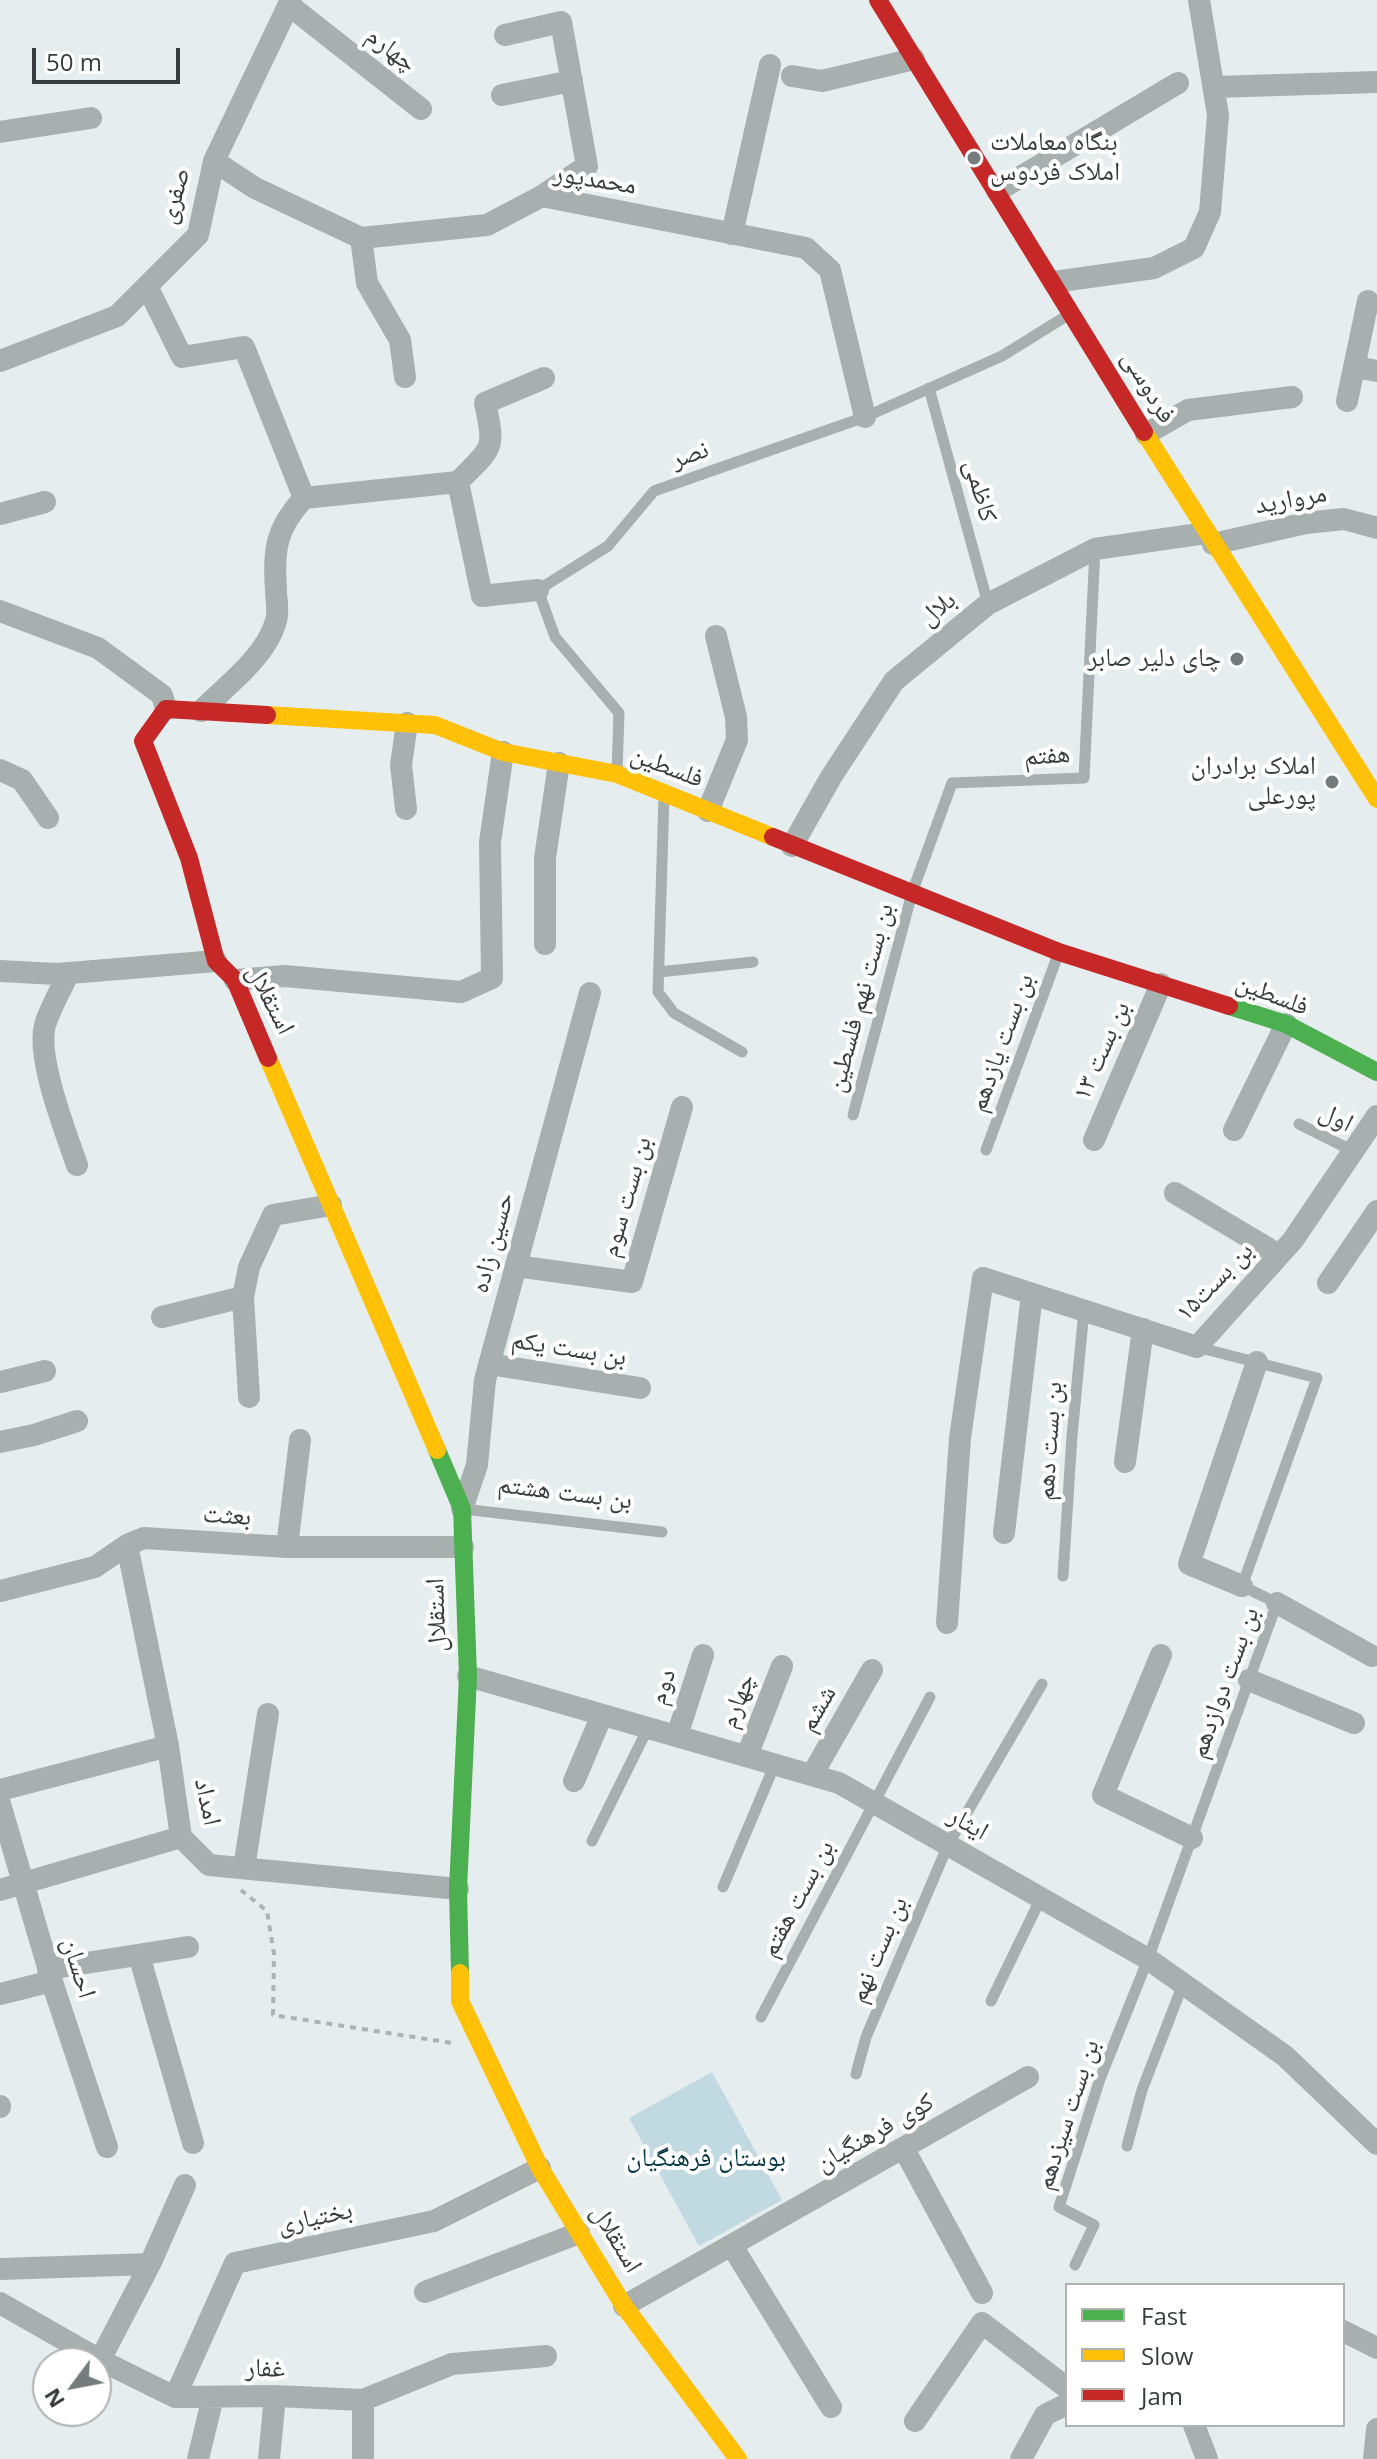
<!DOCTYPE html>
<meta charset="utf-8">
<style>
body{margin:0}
#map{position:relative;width:1377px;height:2459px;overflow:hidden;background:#e6edef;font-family:"Open Sans",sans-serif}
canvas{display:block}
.legend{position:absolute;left:1065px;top:2283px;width:280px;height:144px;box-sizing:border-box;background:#fff;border:2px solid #afb1b2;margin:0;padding:10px 14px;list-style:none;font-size:24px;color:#373d3e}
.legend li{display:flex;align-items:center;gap:16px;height:40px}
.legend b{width:40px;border:2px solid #afb1b2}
.north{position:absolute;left:32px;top:2347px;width:80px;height:80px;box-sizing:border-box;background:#fff;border:2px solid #afb1b2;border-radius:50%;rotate:238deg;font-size:22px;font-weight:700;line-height:32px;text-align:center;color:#373d3e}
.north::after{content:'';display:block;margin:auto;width:28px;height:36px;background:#747b7c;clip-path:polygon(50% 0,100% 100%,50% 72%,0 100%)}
.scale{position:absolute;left:32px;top:48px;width:148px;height:36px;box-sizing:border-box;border:4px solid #373d3e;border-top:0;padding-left:10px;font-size:24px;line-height:28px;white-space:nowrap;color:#373d3e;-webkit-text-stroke:6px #fff;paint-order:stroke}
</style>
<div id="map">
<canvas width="1377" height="2459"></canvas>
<ul class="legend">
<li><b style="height:10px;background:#4caf50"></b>Fast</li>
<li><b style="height:10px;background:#ffc107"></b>Slow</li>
<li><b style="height:10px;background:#c62828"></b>Jam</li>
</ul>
<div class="north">N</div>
<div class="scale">50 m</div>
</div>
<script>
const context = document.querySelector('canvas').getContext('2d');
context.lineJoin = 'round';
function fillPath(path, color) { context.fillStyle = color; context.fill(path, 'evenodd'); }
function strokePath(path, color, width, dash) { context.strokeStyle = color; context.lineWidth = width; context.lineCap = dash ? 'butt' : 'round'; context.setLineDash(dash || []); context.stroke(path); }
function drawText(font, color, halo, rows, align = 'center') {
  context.font = font + ' "Open Sans","Noto Naskh Arabic",sans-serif'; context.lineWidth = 8; context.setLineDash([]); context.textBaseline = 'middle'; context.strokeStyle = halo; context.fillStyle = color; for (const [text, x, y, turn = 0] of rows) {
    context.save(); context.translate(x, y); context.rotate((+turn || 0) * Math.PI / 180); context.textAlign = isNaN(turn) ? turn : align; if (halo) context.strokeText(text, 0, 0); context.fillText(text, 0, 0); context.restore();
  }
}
fillPath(new Path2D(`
 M712 2072 782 2200 699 2246 629 2118Z`), '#c1d9e1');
strokePath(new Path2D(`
 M241 1890 267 1911 274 1954 273 2015 452 2043`), '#acb3b4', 4, [6, 6]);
strokePath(new Path2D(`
 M929 388 988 604
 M617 773 619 713 555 637 538 590 608 546 654 491 865 417 1002 356 1068 315
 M664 797 658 992 674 1013 742 1052
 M659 972 753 962
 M853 1115 912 893 952 783 1084 778 1095 549
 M1299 1124 1353 1151
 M986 1150 1059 952
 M463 1509 662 1532
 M1063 1576 1072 1436 1084 1310
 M592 1841 648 1728
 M723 1887 775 1764
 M991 2001 1041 1898
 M761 2017 930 1697
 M856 2074 866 2037 948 1845 1042 1684
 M1127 2146 1142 2090 1183 1984
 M1075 2265 1094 2225 1059 2207 1100 2079 1148 1959 1277 1603 1242 1586 1317 1378 1197 1347`), '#a7afaf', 11);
strokePath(new Path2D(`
 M289 5 421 109
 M505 35 561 22 587 166 542 196
 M792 76 822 81 914 59
 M1214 87 1377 82
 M502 95 572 81
 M0 132 91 118
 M214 161 255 188 361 238 487 225 542 196 806 248 830 270 865 417
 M997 191 1178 83
 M732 234 770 65
 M361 238 367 283 400 340 405 377
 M1054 282 1154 268 1194 248 1210 212 1218 115 1199 0
 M147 286 182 357 244 347 304 498
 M0 361 117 316 198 235 214 161 291 0
 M1354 367 1377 371
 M1347 401 1368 301
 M1146 434 1188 410 1292 397
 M458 482 482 596 538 590
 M0 514 45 502
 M1213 544 1306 523 1344 519 1377 528
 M0 611 98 648 162 695 166 709
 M201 711C227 685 266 657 276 621 279 611 276 600 276 590 273 550 276 528 304 498L458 482C492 447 496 451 485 403L544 378
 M0 770 22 780 48 818
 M406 809 401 765 407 723
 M708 811 737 740 736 717 716 636
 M792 846 831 777 894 681 988 604 1095 549 1206 533
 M545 944V858L559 763
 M0 971 57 974 216 961
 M68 974C61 990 50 1008 45 1025 36 1057 66 1133 77 1165
 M235 980 285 976 461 992 492 978 490 842 503 752
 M1234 1130 1286 1024
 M1094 1140 1161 984
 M1175 1193 1279 1255
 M516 1266 632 1282 682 1107
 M1328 1283 1377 1211
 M243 1297 249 1397
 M162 1317 243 1297 249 1267 273 1215 331 1205
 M489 1364 640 1388
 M0 1382 45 1371
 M0 1442 34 1435 77 1421
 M1125 1462 1143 1329
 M462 1509 477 1465 485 1380 590 993
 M1004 1533 1032 1294
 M127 1545 168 1746 181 1837 209 1865 458 1889
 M287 1547 300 1440
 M1242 1586 1189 1564 1257 1362
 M0 1591 95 1567 127 1545 144 1538 287 1547H463
 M1277 1603 1372 1656
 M947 1623 960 1438 983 1278 1197 1347 1293 1240 1377 1116
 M1161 1655 1103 1795 1192 1838
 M468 1676 839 1783 1148 1959 1285 2056 1377 2144
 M1249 1680 1354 1723
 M677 1736 703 1655
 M747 1756 782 1666
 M812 1775 872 1670
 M574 1781 602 1715
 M0 1790 168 1746
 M0 1804 55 1991 107 2147
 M244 1868 268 1714
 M0 1890 181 1837
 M139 1955 193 2143
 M48 1969 188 1947
 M0 1994 52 1981
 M0 2106V2107
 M904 2149 982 2293
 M732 2246 831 2407
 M0 2269 150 2264
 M425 2292 579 2233
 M0 2303 100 2360 175 2397 275 2396 363 2400 452 2364 546 2356
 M624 2306 1028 2077
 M1343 2331 1377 2348
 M100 2360 150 2264 185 2185
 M175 2397 235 2263 434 2221 540 2168
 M915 2421 982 2323 1067 2388
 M1194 2425 1207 2459
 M198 2459 213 2397
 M269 2459 275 2396
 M363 2459V2400
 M1021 2459 1045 2415 1067 2404
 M1374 2459 1377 2429`), '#a7afaf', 22);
strokePath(new Path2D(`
 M1229 1006 1286 1024 1377 1072
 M437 1450 462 1509 468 1676 458 1889 460 1973`), '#4caf50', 18);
strokePath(new Path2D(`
 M1144 432 1377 799
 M267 715 435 725 503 752 617 774 773 837
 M268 1058 437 1450
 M460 1973V2001L540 2168 624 2306 738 2459`), '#ffc107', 18);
strokePath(new Path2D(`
 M878 0 1144 432
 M267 715 166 709 143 741 189 858 216 961 235 980 268 1058
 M773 837 1059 952 1229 1006`), '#c62828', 18);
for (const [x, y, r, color] of [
 [974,158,8,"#747b7c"],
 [1237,659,8,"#747b7c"],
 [1332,782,8,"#747b7c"]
]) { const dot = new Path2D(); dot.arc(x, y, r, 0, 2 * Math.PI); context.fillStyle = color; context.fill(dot); strokePath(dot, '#fff', 3); }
drawText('26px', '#373d3e', '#fff', [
 ["چهارم",391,50,38],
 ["محمدپور",595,180,9],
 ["صفری",175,196,-74],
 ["فردوسی",1148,387,59],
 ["نصر",690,455,-19],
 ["کاظمی",980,491,75],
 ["مروارید",1291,500,-10],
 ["بلال",938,609,-39],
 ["هفتم",1047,756,-4],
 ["فلسطین",667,767,21],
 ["فلسطین",1272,995,21],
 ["بن بست نهم فلسطین",861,998,-75],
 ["استقلال",270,1000,63],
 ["بن بست یازدهم",1002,1043,-70],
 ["بن بست ۱۳",1102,1051,-66],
 ["اول",1336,1118,27],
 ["بن بست سوم",627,1197,-74],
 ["حسین زاده",493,1243,-75],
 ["بن بست۱۵",1215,1282,-46],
 ["بن بست یکم",569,1349,9],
 ["بن بست دهم",1050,1441,-86],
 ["بن بست هشتم",565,1493,7],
 ["بعثت",227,1516,4],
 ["استقلال",437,1615,-92],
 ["بن بست دوازدهم",1225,1683,-70],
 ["دوم",663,1687,-72],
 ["چهارم",738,1701,-69],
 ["ششم",818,1709,-60],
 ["امداد",207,1802,78],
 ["ایثار",968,1824,30],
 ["بن بست هفتم",798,1899,-62],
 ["بن بست نهم",879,1950,-67],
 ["احسان",78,1968,73],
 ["بن بست سیزدهم",1068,2115,-72],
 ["کوی فرهنگیان",875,2133,-30],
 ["بختیاری",315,2218,-12],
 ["استقلال",616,2239,59],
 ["غفار",265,2369,1]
]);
drawText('26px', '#373d3e', '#fff', [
 ["بنگاه معاملات",990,143,"left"],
 ["املاک فردوس",990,173,"left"],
 ["چای دلیر صابر",1221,659],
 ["املاک برادران",1316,767],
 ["پورعلی",1316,797]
], 'right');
drawText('26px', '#053844', '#fff', [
 ["بوستان فرهنگیان",706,2159]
]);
</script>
